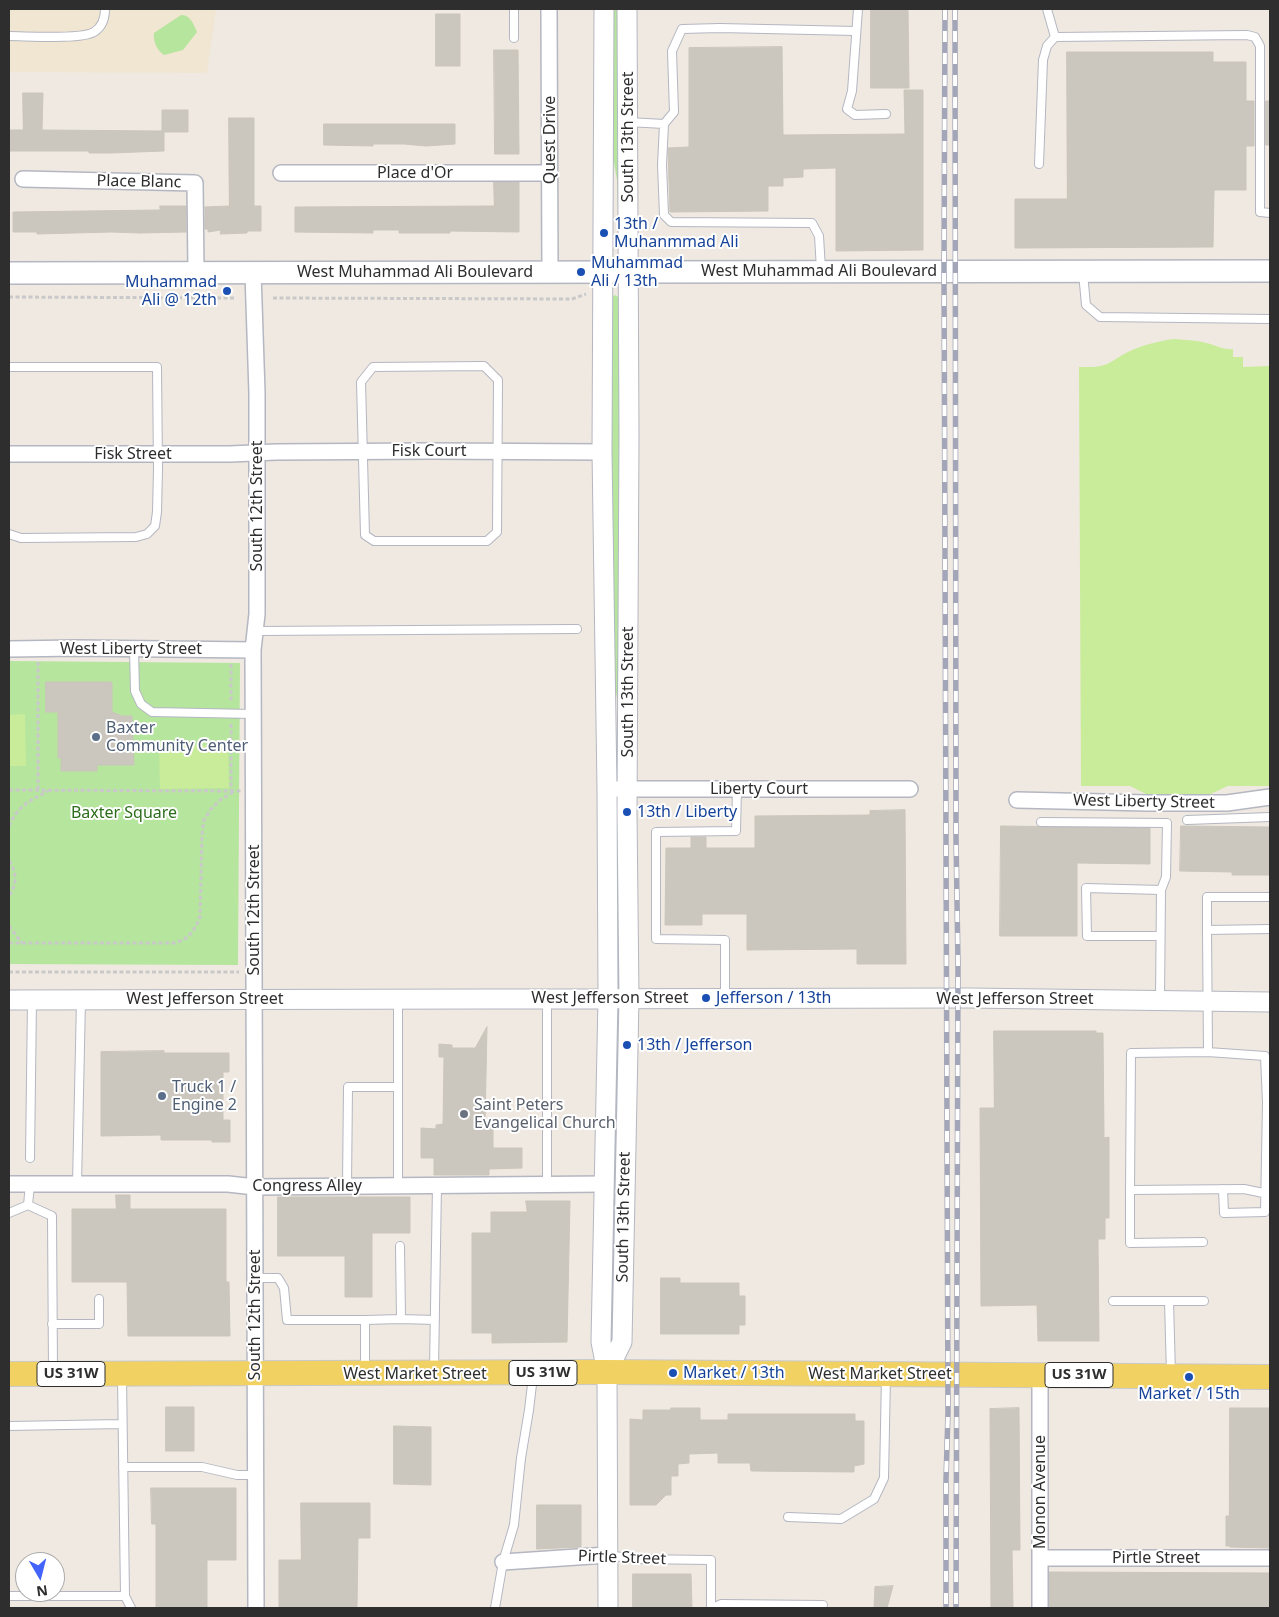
<!DOCTYPE html>
<style>
body{margin:0}
#map{position:relative;width:1279px;height:1617px;overflow:hidden;background:#efe9e1;font-family:"Noto Sans",sans-serif}
canvas{display:block}
.frame{position:absolute;inset:0;border:10px solid #2e2e2e;pointer-events:none}
.north{position:absolute;left:15px;top:1552px;width:50px;height:50px;box-sizing:border-box;background:#fff;border:1px solid #ababab;border-radius:50%;rotate:172deg;font-size:14px;font-weight:700;line-height:20px;text-align:center;color:#2e2e2e}
.north::after{content:'';display:block;margin:auto;width:18px;height:22px;background:#4264fb;clip-path:polygon(50% 0,100% 100%,50% 72%,0 100%)}
</style>
<div id="map">
<canvas width="1279" height="1617"></canvas>
<div class="frame"></div>
<div class="north">N</div>
</div>
<script>
const context = document.querySelector('canvas').getContext('2d');
context.lineJoin = 'round';
function fillPath(path, color) { context.fillStyle = color; context.fill(path, 'evenodd'); }
function strokePath(path, color, width, dash) { context.strokeStyle = color; context.lineWidth = width; context.lineCap = dash ? 'butt' : 'round'; context.setLineDash(dash || []); context.stroke(path); }
function drawText(font, color, halo, rows, align = 'center') {
  context.font = font + ' "Noto Sans",sans-serif'; context.lineWidth = 4; context.setLineDash([]); context.textBaseline = 'middle'; context.strokeStyle = halo; context.fillStyle = color; for (const [text, x, y, turn = 0] of rows) {
    context.save(); context.translate(x, y); context.rotate((+turn || 0) * Math.PI / 180); context.textAlign = isNaN(turn) ? turn : align; if (halo) context.strokeText(text, 0, 0); context.fillText(text, 0, 0); context.restore();
  }
}
fillPath(new Path2D(`
 M9 9H216L207 73 9 72Z`), '#f0e6d1');
fillPath(new Path2D(`
 M611 9H619V247L617 180 611 145Z
 M181 15C190 14 194 25 197 32L183 50 164 55C157 50 153 42 154 33Z
 M615 295 617 296 620 299 621 766 618 704 611 664V300L612 297Z
 M9 661 240 663 238 965 9 964Z
 M614 1096 620 1134 613 1341 614 1282 608 1240Z`), '#b6e59e');
fillPath(new Path2D(`
 M1174 339C1185 340 1196 340 1206 343 1216 345 1223 350 1233 349V357H1243V367L1270 366V786H1228L1206 796H1150L1130 786H1081L1079 367C1089 367 1098 368 1107 364 1114 361 1121 355 1128 352 1143 345 1158 341 1174 339Z
 M25 714 26 766H9V715Z
 M159 745H228L229 788 160 789Z`), '#c9ec9a');
const building = new Path2D(`
 M871 9H908L909 88H871Z
 M436 14H460V66H436Z
 M782 47 783 135 905 134 904 90H923V250L836 251V168L803 169V177L783 178V186H768V211L670 212 668 148 689 147V48Z
 M494 50H518L519 154H495Z
 M1067 52H1213V62H1246V101H1254V146H1246V190H1214L1213 247 1015 248V199H1067Z
 M23 93H43L42 130 162 131V110H188V132H164V151L111 153H89V151H9V130H23Z
 M1266 101H1270V145H1266Z
 M229 118H254V206H261V231H247V233L220 234 221 230 208 232V229H205V207L229 206Z
 M324 124H455V144L426 146 404 144H373V146L324 145Z
 M494 182H519V232L450 231V233H399V230H373V233L295 232V207L494 206Z
 M160 206H186V232L140 233 111 232 37 234V232H13V212L160 210Z
 M46 682H112V712L122 716H132L134 765H97V771H61V758H58V712H46Z
 M905 810 906 964H857V949L747 950V914H702V925H665L666 848H691V837H706V848H755V816L870 815V811Z
 M1001 826 1150 828V864L1077 863V936H1000Z
 M1181 826 1269 827V842H1270V875H1232V872L1180 871Z
 M487 1027 485 1122 493 1123V1148H522V1168L489 1169V1175H434V1158H421V1128L436 1129V1125L443 1124 444 1057H439V1044L452 1045V1048H475Z
 M994 1031H1096V1033H1103L1104 1138 1109 1137V1218H1105V1239H1098L1099 1341H1038L1037 1305 981 1306 980 1108H994Z
 M164 1051V1053H229V1072H223V1120H230V1142H212V1140H161V1135L101 1136V1052Z
 M116 1195H130V1209H226V1282H229L230 1336H128L127 1282H72V1209H116Z
 M278 1197H410V1233H372V1297H345V1256H278Z
 M526 1201H570L567 1342 492 1343V1333H472V1233H491V1212H527Z
 M661 1278H680V1283H739V1296H745V1325H739V1334H661Z
 M166 1407H194V1451H166Z
 M671 1408H700V1420H728V1414H855V1421H864V1464L854 1466V1472L751 1471 750 1463H718V1453L689 1454V1463L678 1464V1476H671V1495H666L656 1505H630V1419L643 1420V1410H671Z
 M1019 1408 1020 1550H1012L1013 1608H991L990 1409Z
 M1230 1408H1270V1548L1230 1547V1546H1226V1516H1229Z
 M394 1426 431 1427V1485L394 1484Z
 M151 1488H236V1560H207V1608H156V1524H152Z
 M301 1503H370V1538H358L357 1608H279V1560H301Z
 M537 1505H581V1547L537 1549Z
 M1049 1572 1270 1573V1608H1049Z
 M633 1574H691L692 1608H633Z
 M893 1586 887 1608H874L875 1587Z`);
fillPath(building, '#cbc7bf');
strokePath(building, '#cbc5ba', 1);
const service = new Path2D(`
 M858 9 852 91 847 109 855 115 886 114
 M1047 9 1055 37
 M9 36C27 36 80 40 94 32 102 27 105 18 105 9
 M514 38V9
 M628 122 664 124 674 112 672 51 682 29 720 28 856 31
 M664 124 662 165 664 215 671 222 812 223 819 236 821 269
 M1039 164 1043 60 1047 46 1055 37 1247 35 1255 37 1260 46V212L1270 213
 M1083 273 1086 305 1100 317 1270 319
 M484 366 498 380 497 532 487 541H374L365 535 361 382 373 367Z
 M9 367H157L158 469 157 512 155 526 147 534 136 537 21 538 9 534
 M255 631 577 629
 M134 649 135 691 141 704 152 712 253 714
 M1187 820 1270 817
 M1041 822 1167 823 1166 877 1161 890 1160 1000
 M1207 930V897H1270
 M1160 936H1087L1086 888 1161 890
 M725 998V940L656 939V832L736 831 737 789
 M547 1000V1184
 M1208 1052 1131 1053 1130 1190 1244 1189 1268 1194
 M30 1158 32 1000
 M30 1184 28 1205 52 1216 53 1372
 M77 1184 81 1000
 M347 1186 348 1087H398
 M398 1186V999
 M1223 1189 1224 1213 1265 1212 1267 1103 1265 1056 1208 1052 1207 930 1270 929
 M1130 1190V1243L1203 1242
 M9 1213 28 1205
 M255 1278H278L284 1288 287 1320H365V1369
 M1113 1301H1204
 M1169 1301 1171 1374
 M401 1319 435 1320
 M365 1320 401 1319 400 1246
 M52 1324H99V1299
 M434 1369 437 1185
 M9 1426 122 1424
 M123 1467H202L237 1475H255
 M788 1517 841 1519 874 1499 884 1478 886 1376
 M609 1555 633 1559 711 1560V1608
 M9 1596H125L122 1377
 M125 1596 131 1608
 M495 1608 503 1562 514 1525 521 1458 529 1410 533 1376
 M713 1608 721 1604 823 1605`);
const minor = new Path2D(`
 M549 9 550 272
 M281 173H550
 M23 179 195 183 196 272
 M253 273 257 393V614L253 650 256 1608
 M9 454H230L276 452 431 451 602 452
 M9 649 77 648 253 650
 M607 789H910
 M1017 800 1148 803H1227L1270 797
 M9 1184H228L255 1187 605 1184
 M1040 1375V1608
 M1041 1558H1270
 M503 1562 607 1555`);
const tertiary = new Path2D(`
 M604 9 602 452 607 789 608 998 601 1342 607 1372 608 1608
 M9 1000 968 998 1270 1002
 M607 1372 622 1342 629 998 627 812 629 436 627 9`);
const secondary = new Path2D(`
 M9 273 1270 271`);
const primary = new Path2D(`
 M9 1374 607 1372 1270 1377`);
strokePath(service, '#b4b7c1', 10);
strokePath(minor, '#b4b7c1', 18);
strokePath(tertiary, '#b4b7c1', 21);
strokePath(secondary, '#b4b7c1', 24);
strokePath(primary, '#c9c9c9', 26);
strokePath(new Path2D(`
 M9 297 236 298
 M273 298 572 299 586 294
 M38 662V790
 M231 664V703
 M231 724V791
 M9 790 241 791
 M9 826C18 806 29 801 48 791
 M9 861C17 872 17 885 9 896
 M9 926 22 943
 M9 943H175C189 939 195 930 200 917L202 835 204 820 211 809 220 800 233 792
 M9 972H239`), '#c9c9c9', 3, [4, 2.5]);
strokePath(service, '#fff', 8);
strokePath(minor, '#fff', 15);
strokePath(tertiary, '#fff', 19);
strokePath(secondary, '#fff', 21);
strokePath(primary, '#f2d163', 24);
const rail = new Path2D(`
 M945 9 944 271 948 1412 946 1480V1608
 M955 9 956 836 958 964 956 1608`);
strokePath(rail, '#a3a6b8', 5.5);
strokePath(rail, '#fff', 4, [11]);
for (const [x, y, r, color] of [
 [604,233,5,"#1a4fb4"],
 [581,272,5,"#1a4fb4"],
 [227,291,5,"#1a4fb4"],
 [96,737,5,"#5c6f8a"],
 [627,812,5,"#1a4fb4"],
 [706,998,5,"#1a4fb4"],
 [627,1045,5,"#1a4fb4"],
 [162,1096,5,"#5c6f8a"],
 [464,1114,5,"#6b7280"],
 [673,1373,5,"#1a4fb4"],
 [1189,1377,5,"#1a4fb4"]
]) { const dot = new Path2D(); dot.arc(x, y, r, 0, 2 * Math.PI); context.fillStyle = color; context.fill(dot); strokePath(dot, '#fff', 2); }
for (const [x, y, w] of [
 [543,1373,68],
 [71,1374,68],
 [1079,1375,68]
]) { const box = new Path2D(); box.roundRect(x - w / 2, y - 12.5, w, 25, 4); context.fillStyle = '#fff'; context.fill(box); strokePath(box, '#2e2e2e', 1); }
drawText('bold 15px', '#2e2e2e', null, [
 ["US 31W",543,1373],
 ["US 31W",71,1374],
 ["US 31W",1079,1375]
]);
drawText('16px', '#2e2e2e', '#fff', [
 ["South 13th Street",628,137,-90],
 ["Quest Drive",550,140,-90],
 ["Place d'Or",415,173],
 ["Place Blanc",139,182,1],
 ["West Muhammad Ali Boulevard",819,271],
 ["West Muhammad Ali Boulevard",415,272],
 ["Fisk Court",429,451],
 ["Fisk Street",133,454],
 ["South 12th Street",257,506,-90],
 ["West Liberty Street",131,649],
 ["South 13th Street",628,692,-90],
 ["Liberty Court",759,789],
 ["West Liberty Street",1144,802,1],
 ["South 12th Street",254,910,-90],
 ["West Jefferson Street",610,998],
 ["West Jefferson Street",205,999],
 ["West Jefferson Street",1015,999],
 ["Congress Alley",307,1186],
 ["South 13th Street",624,1217,-89],
 ["South 12th Street",255,1315,-90],
 ["West Market Street",415,1374],
 ["West Market Street",880,1374],
 ["Monon Avenue",1040,1492,-90],
 ["Pirtle Street",622,1558,2],
 ["Pirtle Street",1156,1558]
]);
drawText('16px', '#164399', '#fff', [
 ["13th /",614,224],
 ["Muhanmmad Ali",614,242],
 ["Muhammad",591,263],
 ["Ali / 13th",591,281],
 ["Muhammad",217,282,"right"],
 ["Ali @ 12th",217,300,"right"],
 ["13th / Liberty",637,812],
 ["Jefferson / 13th",716,998],
 ["13th / Jefferson",637,1045],
 ["Market / 13th",683,1373],
 ["Market / 15th",1189,1394,"center"]
], 'left');
drawText('16px', '#4e5e75', '#fff', [
 ["Baxter",106,728],
 ["Community Center",106,746],
 ["Truck 1 /",172,1087],
 ["Engine 2",172,1105]
], 'left');
drawText('16px', '#2c6e1b', '#fff', [
 ["Baxter Square",124,813]
]);
drawText('16px', '#5b616d', '#fff', [
 ["Saint Peters",474,1105],
 ["Evangelical Church",474,1123]
], 'left');
</script>
